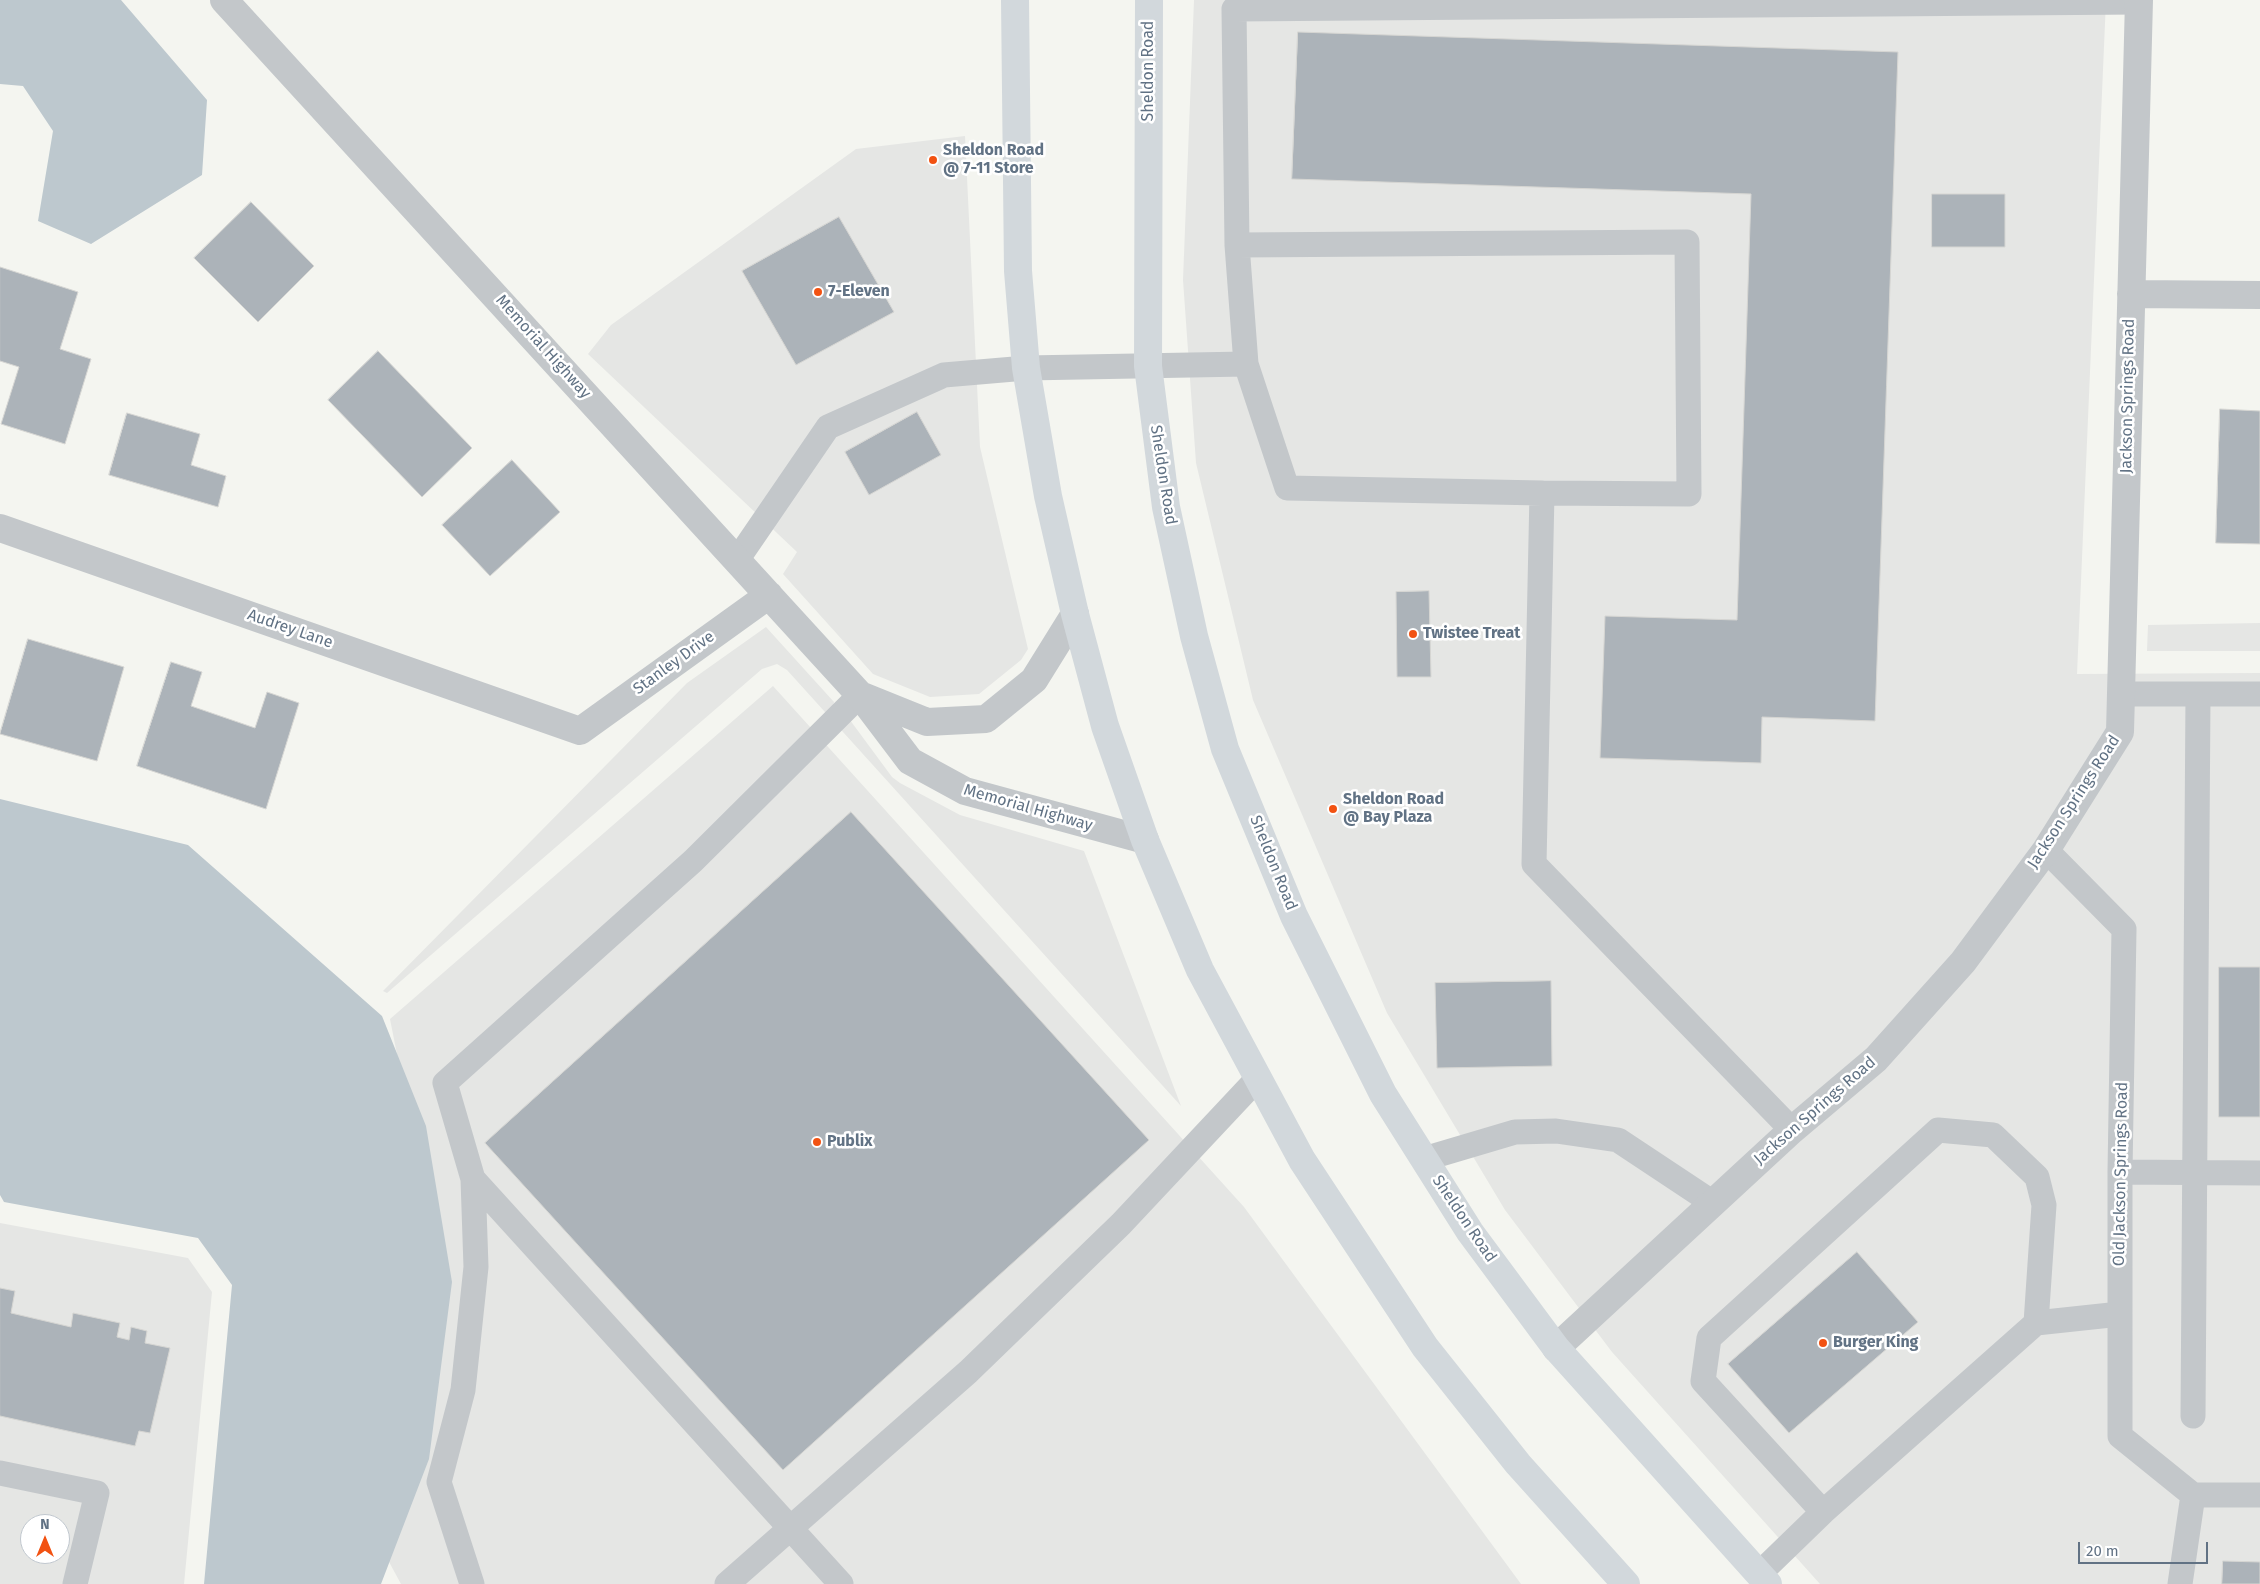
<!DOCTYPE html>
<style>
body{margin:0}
#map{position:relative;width:2260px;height:1584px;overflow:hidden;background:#f4f5f0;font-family:"Fira Sans",sans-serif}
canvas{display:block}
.north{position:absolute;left:20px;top:1514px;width:50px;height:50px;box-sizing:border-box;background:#fff;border:1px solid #c0c7ce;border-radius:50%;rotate:0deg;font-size:14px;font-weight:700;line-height:20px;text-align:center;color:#617284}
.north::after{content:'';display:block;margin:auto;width:18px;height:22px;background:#f25212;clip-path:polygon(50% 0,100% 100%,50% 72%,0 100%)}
.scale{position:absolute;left:2078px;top:1542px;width:130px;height:22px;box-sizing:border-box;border:2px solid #617284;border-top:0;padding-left:6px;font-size:15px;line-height:18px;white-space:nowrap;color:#617284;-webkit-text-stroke:4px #fff;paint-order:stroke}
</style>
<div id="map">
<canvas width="2260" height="1584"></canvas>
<div class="north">N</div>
<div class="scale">20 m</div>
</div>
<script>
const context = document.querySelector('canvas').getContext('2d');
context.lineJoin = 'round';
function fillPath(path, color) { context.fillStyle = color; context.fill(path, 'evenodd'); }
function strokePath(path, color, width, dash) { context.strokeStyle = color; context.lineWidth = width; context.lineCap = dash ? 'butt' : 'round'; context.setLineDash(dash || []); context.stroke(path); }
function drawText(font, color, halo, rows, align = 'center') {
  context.font = font + ' "Fira Sans",sans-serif'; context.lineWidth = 5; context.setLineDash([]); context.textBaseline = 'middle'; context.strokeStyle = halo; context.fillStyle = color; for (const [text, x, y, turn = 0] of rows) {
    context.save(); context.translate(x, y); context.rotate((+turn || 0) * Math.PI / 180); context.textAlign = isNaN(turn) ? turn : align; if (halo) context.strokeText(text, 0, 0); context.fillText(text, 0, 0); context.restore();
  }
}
fillPath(new Path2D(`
 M1194 0H2106L2077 674 2260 673V1584H1820L1612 1352 1505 1210 1387 1013 1253 700 1196 463 1183 280Z
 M965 136 980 447 1028 649 1021 660 979 694 930 697 873 674 783 574 797 552 588 354 611 325 856 149Z
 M2260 623V651H2147L2148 625Z
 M766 627 834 702 832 711 847 716 892 777 900 783 960 815 1084 851 1181 1106 787 670 777 664 762 669 387 993 383 991 687 683Z
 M773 686 1244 1207 1521 1584H401L388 1560 442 1282 390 1019Z
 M0 1223 188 1258 212 1292 184 1584H0ZM30 1524H60V1554H30Z`), '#e5e6e4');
fillPath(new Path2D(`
 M0 0H121L207 100 202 175 91 244 38 221 53 131 23 86 0 84Z
 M0 799 188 845 382 1016 426 1126 452 1282 429 1459 381 1584H204L232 1285 198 1238 4 1202 0 1195Z`), '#bdc8ce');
const building = new Path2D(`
 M1298 32 1898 52 1875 721 1762 717 1761 763 1600 758 1605 616 1737 620 1751 194 1292 179Z
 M1932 194H2005V247H1932Z
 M251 202 314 266 258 322 194 258Z
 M839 217 894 312 796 365 742 271Z
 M0 267 78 292 60 349 91 359 65 444 1 424 19 367 0 361Z
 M378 351 472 448 422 497 328 400Z
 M2220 409 2260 411V544L2216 543Z
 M917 412 941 455 869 495 845 452Z
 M127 413 200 434 191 465 226 476 218 507 109 475Z
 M512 460 560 512 490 576 442 525Z
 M1429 591 1431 677H1397L1396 592Z
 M28 639 124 667 97 761 0 734Z
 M171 662 202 672 191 706 255 728 267 692 299 703 266 809 137 766Z
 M851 812 1149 1140 783 1470 485 1143Z
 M2219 967H2260V1117H2219Z
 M1551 981 1552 1066 1437 1068 1435 983Z
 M1857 1252 1918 1322 1789 1433 1728 1364Z
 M0 1288 15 1291 11 1313 71 1327 73 1313 120 1323 117 1337 129 1340 131 1327 147 1331 145 1343 170 1348 150 1433 139 1431 135 1446 0 1416Z
 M2223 1561 2260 1562V1584H2222Z`);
fillPath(building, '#acb3b9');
strokePath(building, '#d6d6d3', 1);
strokePath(new Path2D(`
 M1237 245 1234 9 2139 2
 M1542 493 1287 488 1246 364 1237 245 1687 242 1689 494 1542 493 1534 864 1792 1130
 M737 560 828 427 944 375 1026 368 1246 364
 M2122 694H2260
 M2046 850 2124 929 2120 1172V1436L2193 1495
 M1424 1159 1515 1132 1556 1131 1618 1140 1713 1203
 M2120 1172 2260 1173
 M473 1179 841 1584
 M2193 1416 2198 695
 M0 1473 97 1493 75 1584
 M2193 1495H2260
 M1823 1512 1703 1381 1709 1338 1938 1130 1993 1135 2037 1177 2044 1205 2036 1323
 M1759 1574 1823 1512 2036 1323 2120 1314
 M472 1584 439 1482 463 1390 476 1267 473 1179 445 1083 693 861 860 695
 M727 1584 968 1372 1121 1224 1258 1078
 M2180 1584 2193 1495`), '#c3c7ca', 25);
strokePath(new Path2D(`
 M224 0 860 695 910 761 965 791 1145 840
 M2131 294 2260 295
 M0 528 580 731 769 595
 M860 695 927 722 986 719 1034 680 1075 614
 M1556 1348 1792 1130 1876 1059 1963 962 2046 850 2120 732 2139 0`), '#c3c7ca', 28);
strokePath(new Path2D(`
 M1015 0 1018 271 1026 368 1048 496 1075 614 1105 726 1145 840 1200 970 1302 1160 1425 1347 1518 1464 1626 1584
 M1149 0 1148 366 1166 507 1194 636 1225 749 1294 916 1383 1094 1470 1232 1556 1348 1768 1584`), '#d2d8dc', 28);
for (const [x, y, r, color] of [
 [933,160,5,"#f25212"],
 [818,292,5,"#f25212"],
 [1413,634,5,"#f25212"],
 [1333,809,5,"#f25212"],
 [817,1142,5,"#f25212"],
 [1823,1343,5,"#f25212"]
]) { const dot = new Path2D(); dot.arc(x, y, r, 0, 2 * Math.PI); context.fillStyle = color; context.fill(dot); strokePath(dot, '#fff', 2); }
drawText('16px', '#617284', '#fff', [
 ["Sheldon Road",1149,71,-90],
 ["Memorial Highway",543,347,48],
 ["Jackson Springs Road",2128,396,-89],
 ["Sheldon Road",1163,475,81],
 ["Audrey Lane",290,629,19],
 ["Stanley Drive",674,663,-36],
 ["Jackson Springs Road",2074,802,-57],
 ["Memorial Highway",1028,808,16],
 ["Sheldon Road",1273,863,68],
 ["Jackson Springs Road",1815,1111,-41],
 ["Old Jackson Springs Road",2121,1174,-89],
 ["Sheldon Road",1464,1219,56]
]);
drawText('bold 16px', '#617284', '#fff', [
 ["Sheldon Road",943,151],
 ["@ 7-11 Store",943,169],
 ["7-Eleven",828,292],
 ["Twistee Treat",1423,634],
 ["Sheldon Road",1343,800],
 ["@ Bay Plaza",1343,818],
 ["Publix",827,1142],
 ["Burger King",1833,1343]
], 'left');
</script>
